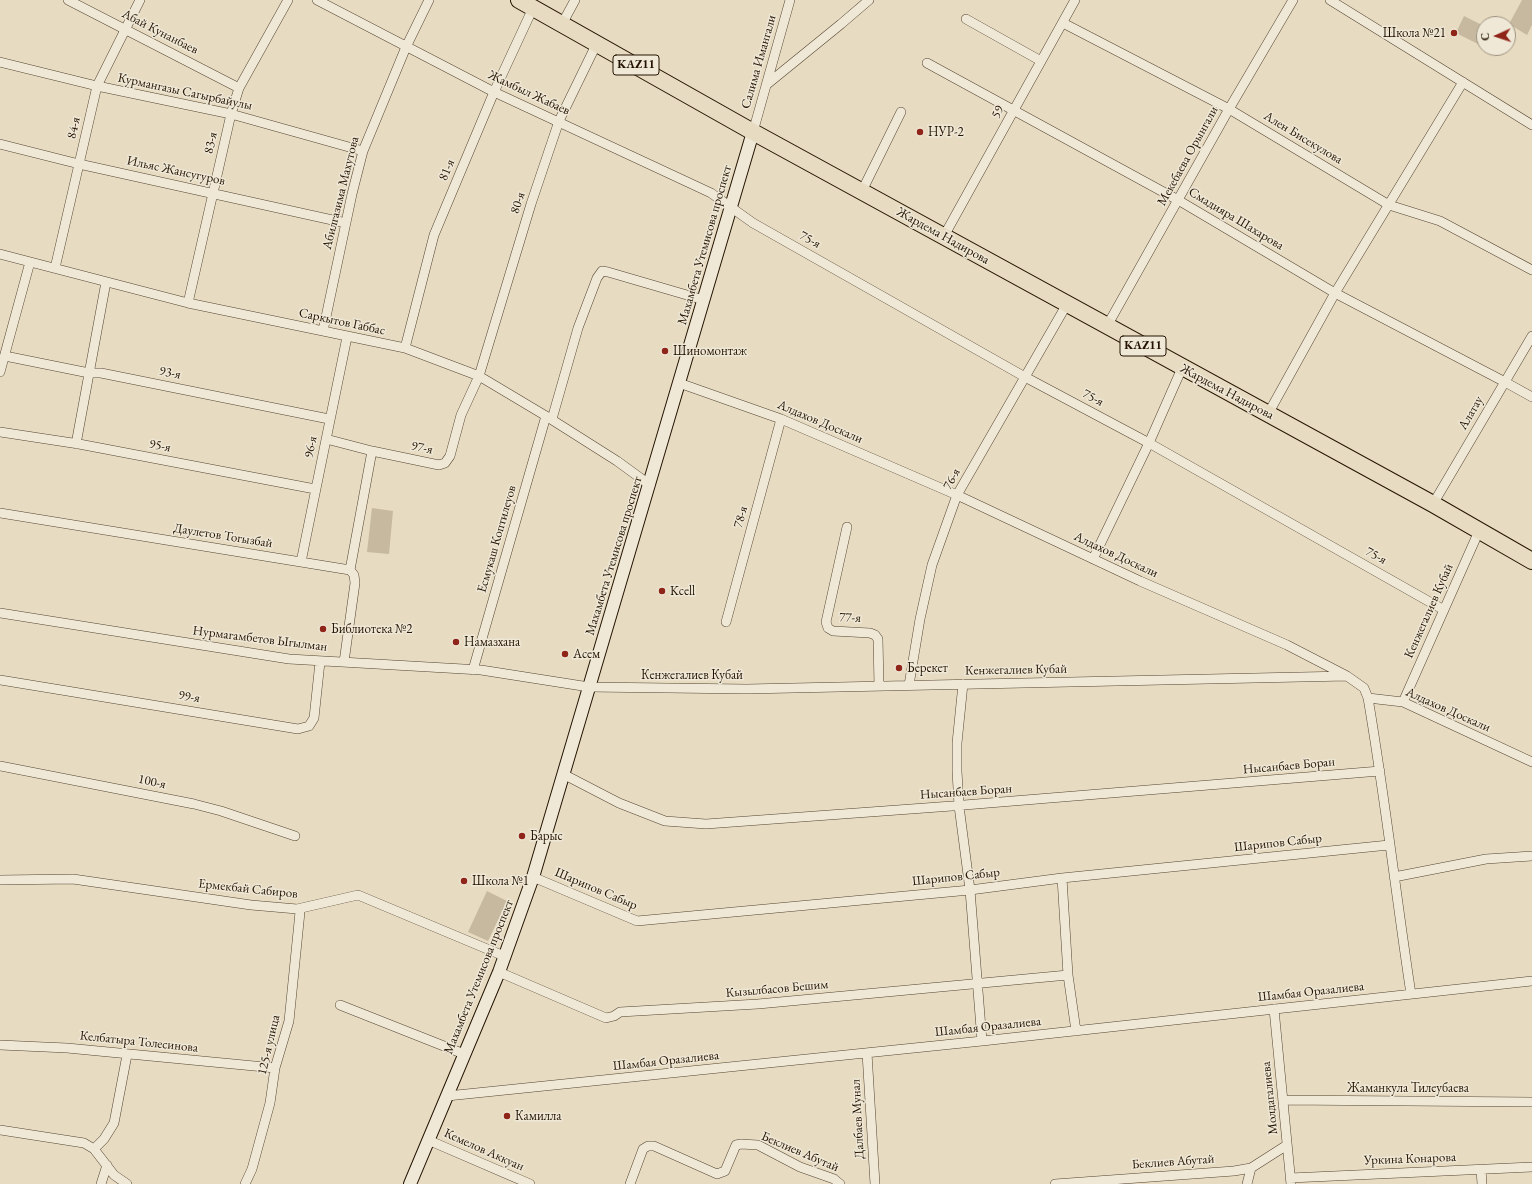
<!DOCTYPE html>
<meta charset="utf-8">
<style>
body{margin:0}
#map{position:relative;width:1532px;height:1184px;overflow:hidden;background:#e7dbc1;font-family:"EB Garamond",serif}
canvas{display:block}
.north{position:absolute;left:1476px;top:16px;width:40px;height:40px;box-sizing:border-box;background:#efe8d7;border:1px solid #9e9381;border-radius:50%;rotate:267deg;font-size:11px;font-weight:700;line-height:16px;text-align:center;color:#241300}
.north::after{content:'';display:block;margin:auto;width:14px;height:18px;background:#8f2418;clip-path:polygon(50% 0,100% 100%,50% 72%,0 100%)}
</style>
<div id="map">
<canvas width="1532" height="1184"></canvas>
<div class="north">С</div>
</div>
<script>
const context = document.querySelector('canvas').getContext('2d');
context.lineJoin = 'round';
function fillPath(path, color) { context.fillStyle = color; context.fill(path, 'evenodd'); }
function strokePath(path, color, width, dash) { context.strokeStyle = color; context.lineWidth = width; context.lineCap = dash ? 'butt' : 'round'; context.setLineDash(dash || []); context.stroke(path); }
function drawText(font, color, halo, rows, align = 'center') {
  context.font = font + ' "EB Garamond",serif'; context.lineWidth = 3; context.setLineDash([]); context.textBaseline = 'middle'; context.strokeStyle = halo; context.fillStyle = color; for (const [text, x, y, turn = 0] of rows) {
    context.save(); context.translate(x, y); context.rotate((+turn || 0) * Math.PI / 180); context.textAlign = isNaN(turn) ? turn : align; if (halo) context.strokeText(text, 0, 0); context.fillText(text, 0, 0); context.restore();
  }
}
fillPath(new Path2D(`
 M1522 0H1532V25L1527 35 1509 24Z
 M1464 16 1484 26V47L1456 33Z
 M372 508 393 511 389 554 367 552Z
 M487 891 507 901 488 941 468 932Z`), '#c6b9a0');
const street = new Path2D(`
 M68 0 239 88
 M317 0 494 92 711 193 753 223 1025 377 1149 443 1444 610
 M1330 0 1532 125
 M966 19 1041 61
 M1063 23 1229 109 1389 205 1440 221 1532 270
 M562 24 575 0
 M0 62 97 86 231 114 363 151
 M927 63 1178 200 1335 293 1505 382 1532 397
 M766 85 841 24 869 0
 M753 132 790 0
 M0 144 79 164 346 223
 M862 191 901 112
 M944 236 1075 0
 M0 254 188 303 405 348 479 376 546 416 617 461 650 485
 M55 268 97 86 140 0
 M188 303 231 114 239 88 288 0
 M1107 326 1229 109 1293 0
 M323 331 352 194 363 151 406 47 429 0
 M405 348 434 235 494 92 533 8
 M5 356 89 373H101L329 419
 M0 372 30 262
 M679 383 781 419 957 495 1140 581 1287 645 1347 676 1364 688 1368 698 1403 702 1532 762
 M1268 414 1335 293 1463 82
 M552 419 578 328 597 278 602 271 608 272 704 300
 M0 432 79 444 315 489
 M326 439 372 451 439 465 445 463 450 456 461 415 479 376 531 204 559 121 597 43
 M76 444 106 282
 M1433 504 1532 336
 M0 513 350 570 354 575 355 583 344 662
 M847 527 826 622 828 628 833 631 870 633 875 635 878 639 879 686
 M1093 559 1149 443 1182 368
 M301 562 347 337
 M350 570 372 451
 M0 613 289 659 481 670 589 687 747 689 1347 676
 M726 622 781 419
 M473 670 546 416
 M0 680 298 729 309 726 314 718 320 662
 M963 684 957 743V771L959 806 970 890 982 1041
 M909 685 920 619 932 565 957 495 1067 304
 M1368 698C1385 797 1396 896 1411 994
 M1403 702 1479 531
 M0 766 194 804 221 811 295 836
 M563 774 619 803 665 821 706 824 952 806 1380 771
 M533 877 637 921 970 890 1062 878 1389 845
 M1394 877 1486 859 1532 856
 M1062 878 1068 975 1076 1031
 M0 880 73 879 251 905 297 909 358 895 504 956
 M499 972 606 1018 614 1016 620 1012 758 1004 1068 975
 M340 1005 464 1054
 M1274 1009 1291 1184
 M0 1045 67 1048 275 1068
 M867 1053 875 1184
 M447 1096 982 1041 1532 981
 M1283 1100 1532 1102
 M0 1130 84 1143 94 1149 114 1175 127 1184
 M428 1140 530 1184
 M94 1149 104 1139 114 1123 127 1055
 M1481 1169 1482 1184
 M1290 1178 1532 1167
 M101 1184 107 1165
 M245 1184 252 1169 270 1103 275 1068 289 1021 300 912 297 909
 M630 1184 643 1149 648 1146H654L717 1174 725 1171 736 1145 741 1144 758 1145 800 1167 834 1179 840 1184
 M1055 1184 1234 1171 1251 1168 1287 1145
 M1247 1184 1251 1168`);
const secondary = new Path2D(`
 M410 1184 499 972 533 877 753 132`);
const highway = new Path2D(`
 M519 0 753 132 1433 504 1532 561`);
strokePath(street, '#554530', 10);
strokePath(secondary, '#241300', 14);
strokePath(highway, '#241300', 18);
strokePath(street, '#efe8d7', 9);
strokePath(secondary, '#efe8d7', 12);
strokePath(highway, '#e7dbc1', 16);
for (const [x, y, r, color] of [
 [1454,33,4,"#8f2418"],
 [920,132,4,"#8f2418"],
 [665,351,4,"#8f2418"],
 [662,591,4,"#8f2418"],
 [323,629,4,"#8f2418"],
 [456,642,4,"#8f2418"],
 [565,654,4,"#8f2418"],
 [899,668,4,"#8f2418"],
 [522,836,4,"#8f2418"],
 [464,881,4,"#8f2418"],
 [507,1116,4,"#8f2418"]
]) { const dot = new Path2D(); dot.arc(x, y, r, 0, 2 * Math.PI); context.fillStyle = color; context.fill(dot); strokePath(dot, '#efe8d7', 1.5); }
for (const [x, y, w] of [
 [636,65,46],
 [1143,346,46]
]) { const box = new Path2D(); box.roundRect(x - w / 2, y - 10, w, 20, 3); context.fillStyle = '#efe8d7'; context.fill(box); strokePath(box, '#241300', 1); }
drawText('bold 12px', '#241300', null, [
 ["KAZ11",636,65],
 ["KAZ11",1143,346]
]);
drawText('13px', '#241300', '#efe8d7', [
 ["Абай Кунанбаев",160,32,27],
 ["Салима Имангали",759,62,-74],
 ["Курмангазы Сагырбайулы",185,92,12],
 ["Жамбыл Жабаев",529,93,25],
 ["59",998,112,-62],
 ["84-я",74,128,-77],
 ["Ален Бисекулова",1303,138,31],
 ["83-я",211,143,-77],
 ["Мекебаева Орынгали",1188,156,-61],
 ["81-я",447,170,-67],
 ["Ильяс Жансугуров",176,171,12],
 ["Абилгазима Махутова",341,193,-76],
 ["80-я",518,203,-72],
 ["Смадияра Шахарова",1236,219,31],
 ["Жардема Надирова",943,236,29],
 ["75-я",810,240,29],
 ["Махамбета Утемисова проспект",705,245,-74],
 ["Саркытов Габбас",342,322,12],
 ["93-я",170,373,12],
 ["Жардема Надирова",1227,392,28],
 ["75-я",1093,398,28],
 ["Алатау",1471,413,-60],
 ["Алдахов Доскали",820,422,23],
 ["95-я",160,446,11],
 ["96-я",311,447,-79],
 ["97-я",422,448,12],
 ["76-я",952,479,-62],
 ["78-я",741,517,-75],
 ["Даулетов Тогызбай",223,536,9],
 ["Есмукаш Коптилеуов",497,539,-74],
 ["Алдахов Доскали",1116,555,25],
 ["Махамбета Утемисова проспект",614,556,-73],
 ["75-я",1376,556,29],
 ["Кенжегалиев Кубай",1429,611,-66],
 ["77-я",850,618,3],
 ["Нурмагамбетов Ыгылман",260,639,7],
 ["Кенжегалиев Кубай",1016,670,-1],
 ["Кенжегалиев Кубай",692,675],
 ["99-я",189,697,10],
 ["Алдахов Доскали",1448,710,24],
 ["Нысанбаев Боран",1289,766,-5],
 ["100-я",152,782,12],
 ["Нысанбаев Боран",966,792,-4],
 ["Шарипов Сабыр",1278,843,-6],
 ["Шарипов Сабыр",956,877,-6],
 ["Ермекбай Сабиров",248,889,6],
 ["Шарипов Сабыр",596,889,23],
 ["Махамбета Утемисова проспект",479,977,-68],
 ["Кызылбасов Бешим",777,989,-5],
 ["Шамбая Оразалиева",1311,992,-6],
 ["Шамбая Оразалиева",988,1027,-6],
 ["Келбатыра Толесинова",139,1042,6],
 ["125-я улица",269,1045,-77],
 ["Шамбая Оразалиева",666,1061,-6],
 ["Жаманкула Тилеубаева",1408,1088],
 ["Молдагалиева",1270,1098,-96],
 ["Далбаев Мунал",858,1119,-93],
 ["Кемелов Аккуан",484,1150,24],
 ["Беклиев Абутай",800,1152,23],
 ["Уркина Конарова",1410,1159,-2],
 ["Беклиев Абутай",1173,1162,-4]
]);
drawText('13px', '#241300', '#efe8d7', [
 ["Школа №21",1446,33,"right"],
 ["НУР-2",928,132],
 ["Шиномонтаж",673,351],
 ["Kcell",670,591],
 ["Библиотека №2",331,629],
 ["Намазхана",464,642],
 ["Асем",573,654],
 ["Берекет",907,668],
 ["Барыс",530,836],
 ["Школа №1",472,881],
 ["Камилла",515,1116]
], 'left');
</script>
